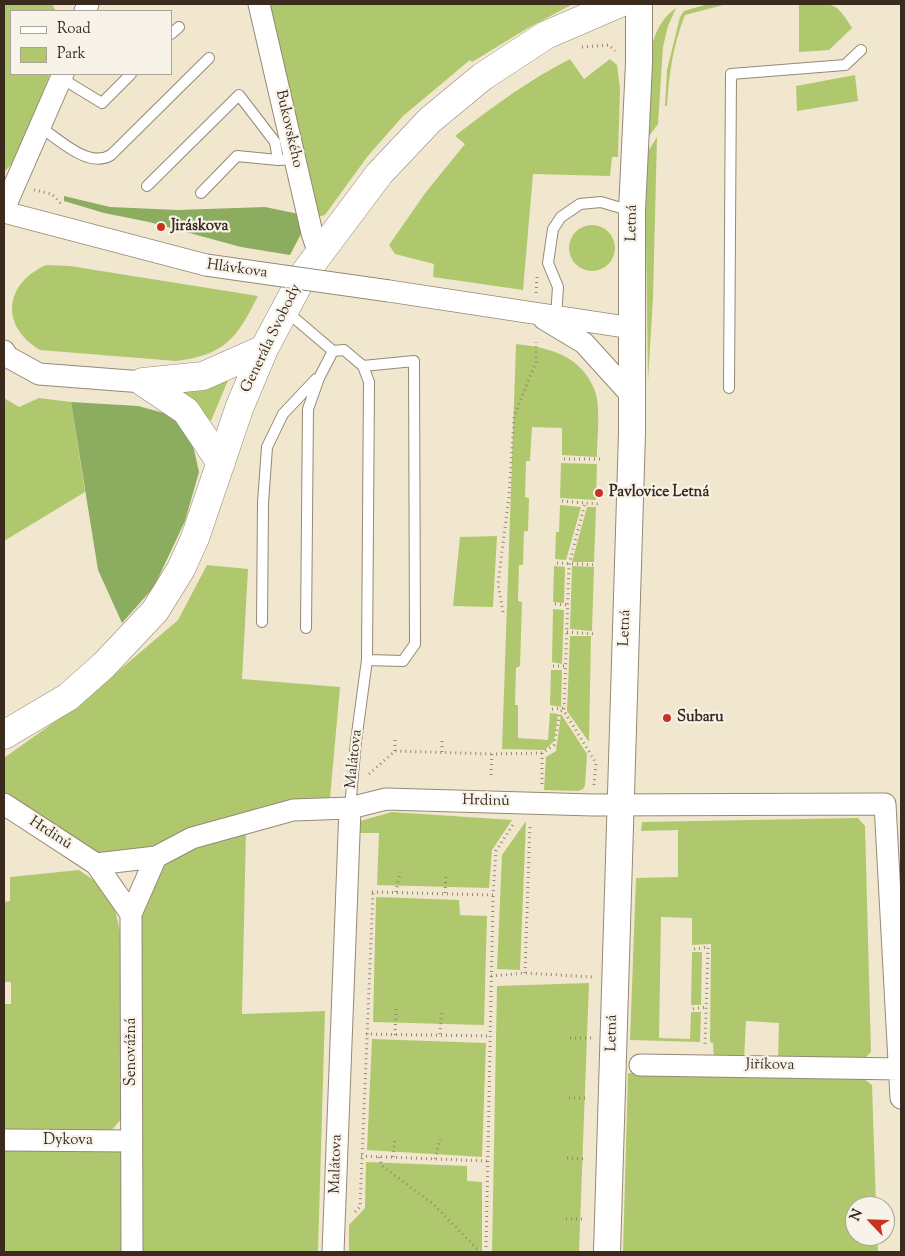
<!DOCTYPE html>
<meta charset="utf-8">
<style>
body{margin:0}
#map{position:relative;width:905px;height:1256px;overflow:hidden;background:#f1e7cf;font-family:"Sorts Mill Goudy",serif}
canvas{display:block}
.frame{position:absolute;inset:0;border:5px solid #3b2a1e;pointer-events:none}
.legend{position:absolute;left:10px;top:10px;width:162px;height:65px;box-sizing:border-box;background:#f7f3e8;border:1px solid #aca397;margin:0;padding:6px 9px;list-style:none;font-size:15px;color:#3b2a1e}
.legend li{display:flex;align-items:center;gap:10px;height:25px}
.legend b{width:25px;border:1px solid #aca397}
.north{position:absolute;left:845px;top:1196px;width:50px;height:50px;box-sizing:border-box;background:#f7f3e8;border:1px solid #aca397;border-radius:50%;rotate:294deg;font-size:14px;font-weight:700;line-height:20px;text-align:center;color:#3b2a1e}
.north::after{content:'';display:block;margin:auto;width:18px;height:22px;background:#c8321e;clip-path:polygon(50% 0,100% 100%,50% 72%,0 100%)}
</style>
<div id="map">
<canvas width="905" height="1256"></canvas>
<div class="frame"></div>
<ul class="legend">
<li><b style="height:6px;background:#fff"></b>Road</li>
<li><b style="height:14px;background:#b0c86d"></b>Park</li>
</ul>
<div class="north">N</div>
</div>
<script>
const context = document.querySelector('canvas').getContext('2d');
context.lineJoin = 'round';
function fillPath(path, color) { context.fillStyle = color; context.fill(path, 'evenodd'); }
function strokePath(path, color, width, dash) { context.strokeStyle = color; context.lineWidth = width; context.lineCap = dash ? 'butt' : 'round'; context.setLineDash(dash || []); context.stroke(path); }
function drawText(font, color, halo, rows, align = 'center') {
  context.font = font + ' "Sorts Mill Goudy",serif'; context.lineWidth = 4.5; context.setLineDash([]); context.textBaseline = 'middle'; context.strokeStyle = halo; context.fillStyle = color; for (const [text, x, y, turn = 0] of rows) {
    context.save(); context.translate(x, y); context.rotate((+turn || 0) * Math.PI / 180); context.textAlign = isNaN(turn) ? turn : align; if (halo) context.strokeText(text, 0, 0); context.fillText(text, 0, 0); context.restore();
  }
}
fillPath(new Path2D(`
 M4 4H52L56 11H11V74H50C40 98 23 157 4 172Z
 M270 4H573L528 28 472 62 470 60 403 116 367 157 325 215 317 217Z
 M727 4 685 15C673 45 669 74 667 106H665L667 70 680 17 684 11 708 4Z
 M799 4C833 4 835 0 852 28L829 50 799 52Z
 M676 8 668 26 663 47 658 124 647 139C648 100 639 33 676 8Z
 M570 59 584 79 610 59 617 65 620 88 618 157H612L610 176 533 174 523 290 433 277 434 264 395 254 389 245 426 192 465 144 455 136C492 107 529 80 570 59Z
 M855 75 858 101 797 111 796 86Z
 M657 137 653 297 648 381 645 172 647 153Z
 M569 248a23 23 0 1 1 46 0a23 23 0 1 1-46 0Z
 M46 265 70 266 258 296C237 338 225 355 176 361L40 350C0 326 4 284 46 265Z
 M516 344C549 347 582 356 595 391 601 407 597 439 597 457L562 455V428L532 427 530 461H526L525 497 529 498 528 531H524L523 565H519L518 601 522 602 520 666 516 668 515 705H518V738L548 740 550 713 558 714 554 741 545 750 502 749Z
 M229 378 211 421 176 389Z
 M4 398 19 407 39 398 71 402 85 492 4 541Z
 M561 463 597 464 596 500 560 498Z
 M560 505 581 507 566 560 555 559 556 532H559Z
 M587 507H596L594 562H572Z
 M497 536 493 607 453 606 460 537Z
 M207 565 248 569 242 679 340 687 330 798 133 854 88 853 4 796V758L81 703 178 620Z
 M554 566 565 567 564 603 553 602Z
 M572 566 594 567 592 631 570 629Z
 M553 609 564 610 562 664 552 662Z
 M570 636H591L589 742 567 711Z
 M551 670H562L561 707 550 705Z
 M561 714 587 754 585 785 583 789 578 791 544 790 546 757 556 751Z
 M392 812 512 820 492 850 489 888 377 885 379 833H355L360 821Z
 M858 818 865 826 871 1052 862 1061 778 1059 779 1023 746 1021 744 1059 714 1060 713 1043 710 1042 711 944 692 945V918L661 917 659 1038 690 1039 691 1012H701L700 1042 630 1040 636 878 678 877V830L641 831 642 822Z
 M526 821 520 970 497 969 502 855Z
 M246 829 242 1014 325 1011 318 1252H140L139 915C146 900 152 882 162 869 182 845 218 839 246 829Z
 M79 870 111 892 120 931 125 1115 109 1133H4V1004H11V982H4V902L10 901V877Z
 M376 897 459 900 460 915 487 916 484 1025 373 1022Z
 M692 952H702L701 1005H691Z
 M589 983 579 1252H492L497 986Z
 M372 1039 486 1043 482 1157 367 1150Z
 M628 1073 863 1078 872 1085 876 1206H855V1236H877L878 1252H623Z
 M4 1147 118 1150 125 1156 124 1252H4Z
 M366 1162 467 1166V1181L482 1182V1252H349V1225L365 1208Z`), '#b0c86d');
fillPath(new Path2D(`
 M64 196 110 207 178 210 265 207 299 214 304 228 290 255 241 247 149 222 104 213 64 201Z
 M71 402 138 406 175 416 192 441 199 472 185 521 154 587 122 623 98 570Z`), '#8cac60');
const service = new Path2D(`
 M171 34 179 27
 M61 78 102 103 131 74
 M40 127C59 139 88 169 111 155L209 58
 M147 186 239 95 275 142 278 160 295 159
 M201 193 237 156 278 160
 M286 311 333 351 344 350 363 366 369 382 367 660 356 741 350 808
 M556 317 558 287 548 263 553 229 561 217 580 204 601 202 631 211
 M363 366 414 361 415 644 403 661 367 660
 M729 388 731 74 845 65 861 50
 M262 622 263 503 267 447 283 414 316 379
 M306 628 308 409 319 378 333 351`);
const minor = new Path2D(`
 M259 4 312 233 319 254
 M85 11 88 4
 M4 209 63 74
 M4 212 206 265
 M389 291 632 328
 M544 319 584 343 632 396
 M4 351 8 357 39 374 143 382
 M4 804 96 864 131 914
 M96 864 156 857 192 838 293 810 350 808 386 799 593 805 885 804 901 1098
 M640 1065 901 1069
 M4 1140 132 1141
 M132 1252 131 914 156 857
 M333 1252 350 808`);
const tertiary = new Path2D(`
 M607 1252 632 433V211L639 63V4`);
const secondary = new Path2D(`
 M143 382 203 376 264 349
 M143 382 186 411 221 463
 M4 735 68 697 104 665 155 611 181 569 195 538 240 406 264 349 304 274 379 174 430 120 482 77 546 35 618 4`);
strokePath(service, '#968876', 12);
strokePath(minor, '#968876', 23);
strokePath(tertiary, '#968876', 28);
strokePath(secondary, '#968876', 29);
strokePath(new Path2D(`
 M582 47 609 45 615 51
 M34 190 52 194 61 204
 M536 293 537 277
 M564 459H600
 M562 501 585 503
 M557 563 596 565
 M555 604 568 605
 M503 612 498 584 509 496 514 416 536 362V342
 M567 632 595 634
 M553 666H566
 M552 709 564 708
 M395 751V738
 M442 752V740
 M369 774 395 751 492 754
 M491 775 492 754 542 753
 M542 784V753L554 745 560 712 564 709
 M594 785 596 763 564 711 569 565 585 503 599 504
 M372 892 493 895 496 851 514 823
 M396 892 400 872
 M445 893 446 874
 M694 949 708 947 705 1046
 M525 973 530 824
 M491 976 525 973 593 977
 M693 1009 706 1007
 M366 1034 490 1036
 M440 1034 442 1009
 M395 1035 396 1008
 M570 1038H592
 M569 1098H588
 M361 1156 487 1161
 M379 1157 382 1166 433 1204 480 1252
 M393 1157 395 1138
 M567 1158 587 1159
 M435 1159 440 1139
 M355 1212 360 1207 373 892
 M566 1219H585
 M486 1252 493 895`), '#968876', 3, [1, 4]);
strokePath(service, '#fff', 10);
strokePath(minor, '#fff', 21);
strokePath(tertiary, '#fff', 26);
strokePath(secondary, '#fff', 28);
const minorBridge = new Path2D(`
 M206 265 389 291`);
strokePath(minorBridge, '#968876', 23, []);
strokePath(minorBridge, '#fff', 21);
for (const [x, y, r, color] of [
 [161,227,5,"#c8321e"],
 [599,493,5,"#c8321e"],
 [667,718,5,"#c8321e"]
]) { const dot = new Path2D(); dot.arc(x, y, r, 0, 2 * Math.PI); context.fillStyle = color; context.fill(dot); strokePath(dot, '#f7f3e8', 2); }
drawText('15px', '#3b2a1e', '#f7f3e8', [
 ["Bukovského",288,129,77],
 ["Letná",633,223,-89],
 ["Hlávkova",237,270,8],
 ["Generála Svobody",272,339,-64],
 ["Letná",626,628,-88],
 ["Malátova",355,759,-84],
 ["Hrdinů",486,802,1],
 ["Hrdinů",50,834,33],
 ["Letná",613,1033,-89],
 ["Senovážná",132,1052,-90],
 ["Jiříkova",770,1066,1],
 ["Dykova",68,1141],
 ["Malátova",337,1164,-88]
]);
drawText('bold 15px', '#3b2a1e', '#f7f3e8', [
 ["Jiráskova",171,227],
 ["Pavlovice Letná",609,493],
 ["Subaru",677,718]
], 'left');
</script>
